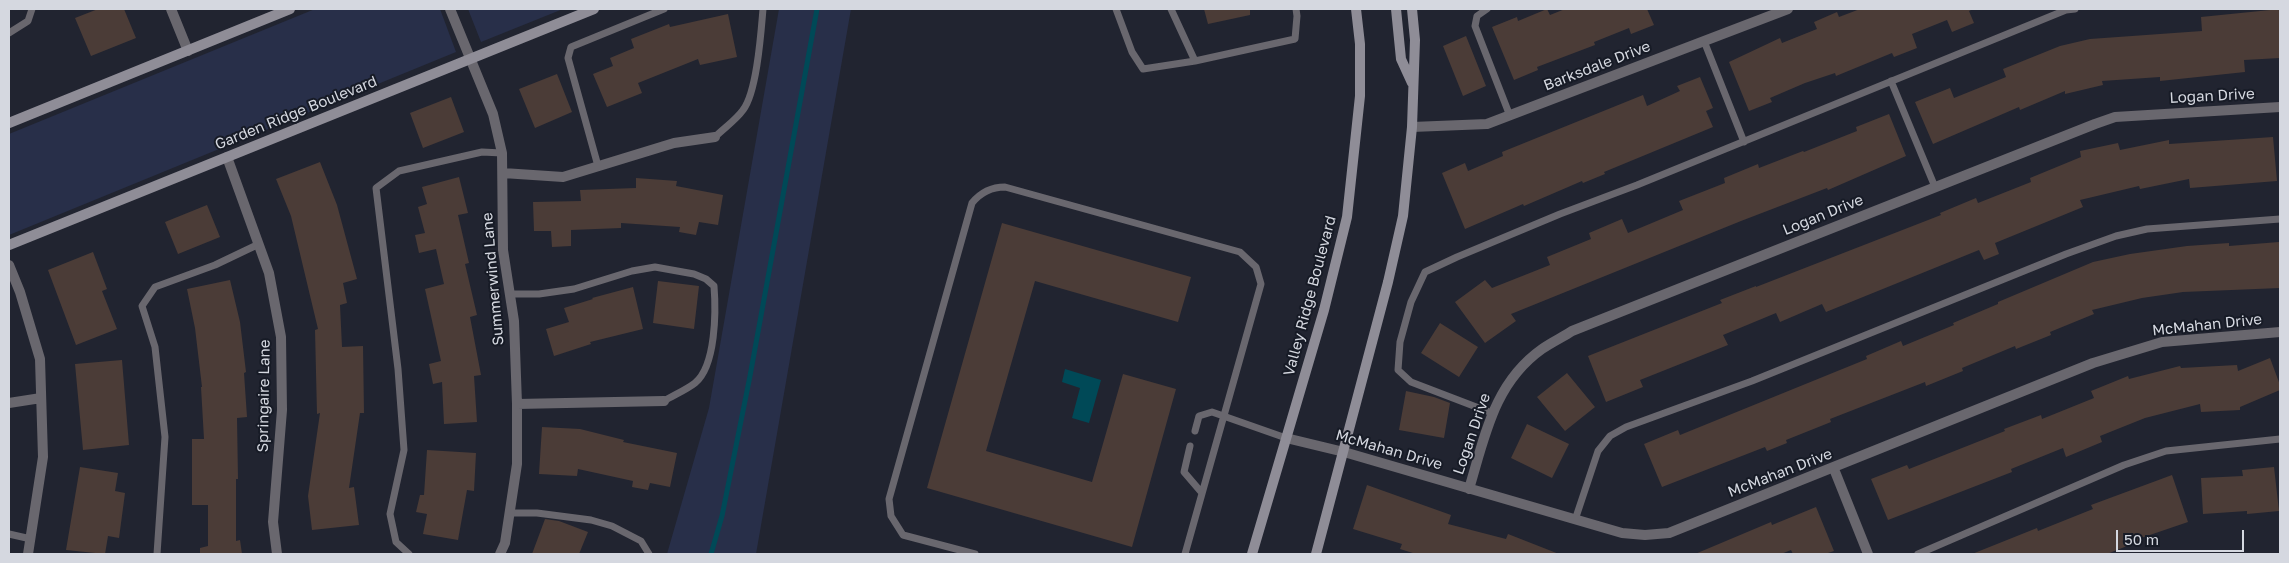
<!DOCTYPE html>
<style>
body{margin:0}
#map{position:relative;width:2289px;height:563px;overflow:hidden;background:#212430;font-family:"Golos Text",sans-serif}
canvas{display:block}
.frame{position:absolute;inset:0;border:10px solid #d5d8e0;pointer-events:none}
.scale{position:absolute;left:2116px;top:530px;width:128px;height:22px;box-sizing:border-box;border:2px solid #d5d8e0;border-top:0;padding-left:6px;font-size:15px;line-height:18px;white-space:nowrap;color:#d5d8e0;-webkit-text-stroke:4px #171b26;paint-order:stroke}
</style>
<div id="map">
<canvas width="2289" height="563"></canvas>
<div class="frame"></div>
<div class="scale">50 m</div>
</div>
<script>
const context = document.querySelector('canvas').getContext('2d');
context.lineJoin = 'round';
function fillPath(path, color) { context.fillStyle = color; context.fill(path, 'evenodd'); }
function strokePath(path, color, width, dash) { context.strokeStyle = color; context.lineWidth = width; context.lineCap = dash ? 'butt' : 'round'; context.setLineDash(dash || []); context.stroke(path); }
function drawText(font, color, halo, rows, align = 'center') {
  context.font = font + ' "Golos Text",sans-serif'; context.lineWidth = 4; context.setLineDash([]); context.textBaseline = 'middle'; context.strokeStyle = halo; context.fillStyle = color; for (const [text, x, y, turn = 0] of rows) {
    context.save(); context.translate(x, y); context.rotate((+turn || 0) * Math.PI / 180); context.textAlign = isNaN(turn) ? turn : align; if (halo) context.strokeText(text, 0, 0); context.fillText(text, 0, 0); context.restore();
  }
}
fillPath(new Path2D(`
 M315 9H440L456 52 9 235V134Z
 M468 9H563L481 42Z
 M779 9H851L756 554H667L709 408Z`), '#282f49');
fillPath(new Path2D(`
 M1065 369 1101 380 1089 423 1072 418 1080 388 1062 382Z`), '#004957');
strokePath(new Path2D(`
 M711 554 722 516 750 376 817 9`), '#004957', 5);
fillPath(new Path2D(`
 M98 9H124L136 38 91 56 75 18Z
 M1204 9H1250V15L1208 24Z
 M1547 9 1550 15 1565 9H1647L1654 25 1631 34 1629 28 1594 42 1595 45 1537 67 1538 70 1514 80 1492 27 1517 17 1518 21Z
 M1860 9H1973L1969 11 1974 23 1952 32 1947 20 1912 34 1917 48 1894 57 1892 53 1836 76 1835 73 1805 83 1770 98 1772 102 1749 111 1729 62 1780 38 1782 43 1817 29 1814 22 1837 12 1839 17Z
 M2280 9V58L2244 60 2245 72 2160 81V77L2102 81 2103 85 2065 94V91L2020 110 2019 107 1933 144 1915 102 1950 88 1954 98 2006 77 2003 69 2060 46 2090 39 2202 31 2201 17Z
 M728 14 737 57 700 65 698 59 638 83 642 93 607 107 593 74 613 66 610 58 634 48 631 39 669 24 670 27Z
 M1466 36 1486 86 1463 96 1443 46Z
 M557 74 572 112 535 128 519 89Z
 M1700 77 1713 108 1706 111 1713 127 1604 172 1605 174 1583 183 1582 181 1524 206 1523 204 1465 229 1442 173 1465 163 1468 171 1503 156 1502 152 1643 95 1647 106 1680 91 1677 86Z
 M451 97 464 132 423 148 410 113Z
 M1889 114 1906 156 1828 190 1827 188 1741 221 1511 314 1516 321 1485 343 1455 302 1485 280 1492 288 1550 265 1547 257 1591 239 1589 233 1622 219 1628 233 1683 210 1679 201 1725 183 1724 178 1758 164 1759 168 1803 151 1804 152 1857 131 1856 127Z
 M2273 137 2277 181 2190 188 2189 179 2140 189 2139 186 2080 200 2083 207 1995 243 1999 254 1984 260 1979 250 1826 312 1822 304 1780 322 1776 313 1723 335 1728 345 1640 380 1643 387 1606 402 1588 356 1722 303 1720 300 1756 286V287L1941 215 1940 213 1976 198 1978 203 2031 182 2030 178 2081 157 2080 151 2118 143 2120 150 2169 140V144Z
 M320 162 337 205 357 279 343 283 347 303 340 305 342 347 363 346 364 413H360L349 488 354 487 359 525 312 530 308 496 320 413 317 414 315 330 318 329 291 216 276 179Z
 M459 177 468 213 458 215 469 263 465 264 477 315 470 317 481 375 474 376 477 422 444 424 442 382 433 384 429 364 441 361 425 289 444 284 436 249 419 253 415 235 425 233 418 207 427 204 422 187Z
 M636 178 677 181 676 186 723 195 718 225 699 222 696 235 679 232 680 227 621 223V228L571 230V246L552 247 551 231H534L533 202 581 201 580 190 636 188Z
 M207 205 220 237 178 254 165 222Z
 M1002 223 1191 277 1178 322 1035 281 986 451 1092 482 1123 374 1176 389 1132 547 927 488Z
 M2279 242 2280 288 2183 292 2142 298 2092 310 2094 314 2050 332 2051 335 2016 349 2015 346 1962 368 1963 371 1926 386 1925 382 1830 419 1831 422 1786 440 1787 443 1767 451 1765 447 1662 487 1644 444 1678 430 1680 435 1867 359 1866 356 1901 341 1903 346 1954 325 1953 323 1998 304V302L2093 262 2130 254 2187 246 2229 243V246Z
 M93 252 107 289 102 291 117 329 76 345 48 270Z
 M230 280 240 322 246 372 244 373 247 417 237 418 238 479H236V541L240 540 242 554H200V548L208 546V505H192V439H204L201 387H202L195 328 187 289Z
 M658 281 699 286 694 329 653 323Z
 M633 287 643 329 590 342 591 344 554 356 546 329 569 322 564 308 593 299 592 298Z
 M1440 323 1478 347 1459 377 1421 353Z
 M2270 358 2280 385V390L2240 407V410L2201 412 2200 404 2145 418 2100 436 2102 442 2066 457 2063 448 2011 469 2012 472 1888 520 1871 479 1907 465 1909 469 2005 431 2004 429 2041 415 2042 419 2094 398 2091 391 2128 376 2129 379 2180 366 2181 368 2237 365 2238 371Z
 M122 360 129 445 83 450 75 364Z
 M1567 373 1595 407 1565 431 1537 397Z
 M1406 391 1434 397 1450 403 1444 438 1399 430Z
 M1527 424 1569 444 1552 478 1511 458Z
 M542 427 580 429 624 440 623 442 677 453 670 487 650 483 648 490 632 487 633 481 578 469 577 476 539 474Z
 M427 450 476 453 474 491 467 490 458 540 423 534 427 514 416 512 420 495H424Z
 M80 467 118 473 115 491 125 493 119 538 108 536 105 554 66 550Z
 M2274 467 2279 511 2247 514V511L2203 514 2201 478 2243 476 2242 470Z
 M2172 475 2188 522 2141 538 2142 540 2107 554H1972L2037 528 2038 531 2093 509 2091 505Z
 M1367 485 1451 515 1448 524 1506 539 1508 534 1559 554H1416L1400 549 1402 544 1353 529Z
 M1816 507 1834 551 1825 554H1793L1791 550 1781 554H1695L1771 522 1772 525Z
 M545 519 559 521 588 532 579 554H532Z`), '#4b3c37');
strokePath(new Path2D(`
 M1116 9 1132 52 1143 69 1195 61
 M1171 9 1195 61 1295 39 1297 16 1296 9
 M1487 9 1477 16 1475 26 1510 116
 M9 33 28 21 32 9
 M1704 41 1744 142
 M1891 81 1935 187
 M715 137C724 128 736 120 743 110 757 92 761 32 763 9
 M598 166 568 58 571 47 664 9
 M510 294H539L574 289 632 271 655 267 694 274 706 279 714 286C716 311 716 366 695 383 686 390 674 395 664 401
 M1492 413 1411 382 1398 370 1400 342 1411 302 1425 272 1457 257 1560 214 1637 185 2066 10 2075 9
 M1195 431 1199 416 1212 412 1286 438
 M1190 446 1184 472 1202 493
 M510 513H537L591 520 612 526 641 541 649 554
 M1575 520 1598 451 1610 436 1626 427 1752 381 2066 254 2116 236 2147 229 2280 219
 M9 534 31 539
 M157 554 165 437 155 347 142 306 155 287 215 265 259 244
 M409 554 396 542 390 514 404 450 398 369 376 188 399 171 482 152 502 153
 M975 554 903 535 891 516 889 499 972 203C981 192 991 187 1005 187L1240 252 1256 267 1261 284 1185 554
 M1918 554 2124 465 2166 451 2280 439`), '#69676e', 7);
strokePath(new Path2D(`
 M171 9 188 51
 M450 9 493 114 502 153 503 250 514 321 517 404V464L505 543 500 554
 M1412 127 1487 124 1788 9
 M227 157 269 273 281 337 282 410 273 522 277 554
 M503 173 563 177 674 143 715 137
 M9 265 20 292 40 359 43 457 28 554
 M9 403 41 398
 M517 404 664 401
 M1286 438 1344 452 1622 533 1645 535 1669 533 2093 363 2162 342 2280 332
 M1834 469 1868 554
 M1469 489C1485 436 1494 383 1542 349 1552 342 1563 337 1572 331L2095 124 2115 117 2280 107`), '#69676e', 10);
strokePath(new Path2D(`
 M1396 9 1401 59 1412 83
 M9 123 290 9
 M9 245 594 9
 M1252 554 1324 310 1347 217 1360 96V44L1356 9
 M1316 554 1388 282 1403 216 1412 127 1415 40 1412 9`), '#8f8d97', 10);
drawText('15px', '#d5d8e0', '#171b26', [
 ["Barksdale Drive",1597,66,-21],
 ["Logan Drive",2212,96,-3],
 ["Garden Ridge Boulevard",296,113,-22],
 ["Logan Drive",1823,215,-22],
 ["Summerwind Lane",493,279,-95],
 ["Valley Ridge Boulevard",1310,296,-75],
 ["McMahan Drive",2207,325,-6],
 ["Springaire Lane",264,396,-89],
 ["Logan Drive",1472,434,-71],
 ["McMahan Drive",1389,450,16],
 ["McMahan Drive",1780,473,-21]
]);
</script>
